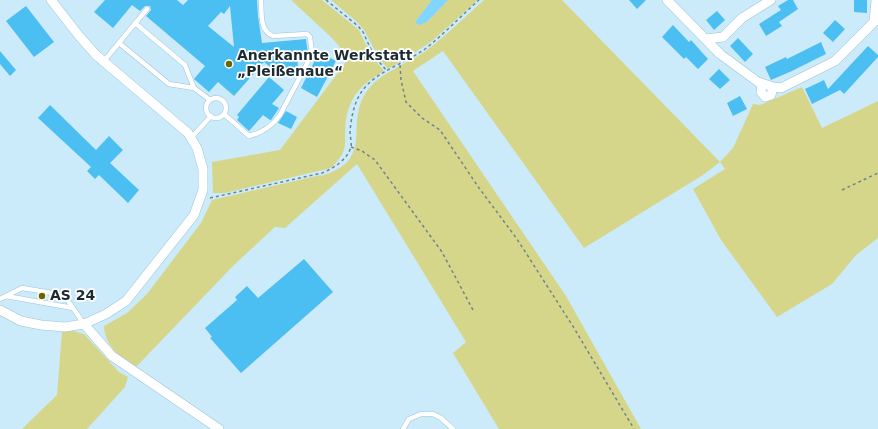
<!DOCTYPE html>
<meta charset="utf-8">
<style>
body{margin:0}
canvas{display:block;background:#cbeafa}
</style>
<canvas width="878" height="429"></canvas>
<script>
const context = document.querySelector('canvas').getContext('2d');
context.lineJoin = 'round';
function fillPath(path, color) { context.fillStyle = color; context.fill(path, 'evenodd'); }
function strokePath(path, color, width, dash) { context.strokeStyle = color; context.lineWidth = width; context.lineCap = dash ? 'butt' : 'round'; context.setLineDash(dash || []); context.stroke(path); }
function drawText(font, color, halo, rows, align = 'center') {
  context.font = font + ' "DejaVu Sans",sans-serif'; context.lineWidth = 3.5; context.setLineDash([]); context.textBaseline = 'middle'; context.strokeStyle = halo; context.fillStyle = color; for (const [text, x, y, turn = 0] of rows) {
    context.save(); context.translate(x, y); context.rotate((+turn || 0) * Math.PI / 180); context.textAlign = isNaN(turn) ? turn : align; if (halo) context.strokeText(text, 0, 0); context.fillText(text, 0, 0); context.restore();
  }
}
fillPath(new Path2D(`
 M291 0H322L359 30 363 39 375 60 384 71C363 83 350 95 346 120 343 144 351 148 331 168L225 193H213L212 162 280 150 349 58 332 38Z
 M331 0H432L415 22H427L448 0H478L432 41 414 53 388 69 379 58 364 30 356 21Z
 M484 0H562L720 162 733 148 753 104 760 105 802 87 822 128 878 101V238L856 255 832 284 777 317 721 240 693 189 725 169 720 162 703 175 584 248 443 51 413 71 566 296 641 429H499L453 353 466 342 357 164 285 228 275 227 234 265 136 367C120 358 105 346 104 326L127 313 147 294 201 223 212 200 321 175V176C377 159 343 126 367 91 378 74 409 63 427 50 447 35 465 17 484 0Z
 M62 331H73L84 334 119 372 128 377 125 387 87 429H22L57 395Z`), '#d6d68b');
fillPath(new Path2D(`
 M432 0H448L427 22 419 25 415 22Z`), '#81d5fe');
fillPath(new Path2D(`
 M105 0H177L183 5 188 0H257L258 16 262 43 306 39 308 54H297L298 68 274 70 264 62 234 96 218 82 209 92 194 79 205 66 146 16 151 10 150 6H145L140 11 132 5 113 28 94 12ZM230 6 234 47 208 26 221 12 224 14Z
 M629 0H646L637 9Z
 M788 0H793L798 9 779 22 782 26 766 36 759 24 781 10 778 6Z
 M854 0H867V13L854 12Z
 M26 6 54 42 34 57 6 21Z
 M717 11 725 20 714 30 706 20Z
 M835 20 845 29 833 42 823 33Z
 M673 25 689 42 691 40 708 59 698 69 686 57 684 59 662 37Z
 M738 38 753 54 745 62 730 46Z
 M821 42 826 54 792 71 771 80 765 67 786 57 787 59Z
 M868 46 878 55V57L844 94 840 90 812 104 805 89 824 80 828 89Z
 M0 51 16 70 10 76 0 64Z
 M319 52 336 61 317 97 301 88Z
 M719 69 730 80 720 89 709 79Z
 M269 77 284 90 272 104 279 108 271 120H270L263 115 249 131 237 120 239 117 237 115Z
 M740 96 747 109 733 116 727 103Z
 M50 105 96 150 109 136 123 150 110 163 139 190 128 203 99 175 95 179 87 171 91 167 38 118Z
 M286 111 297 117 291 129 278 123Z
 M304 259 333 292 241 373 210 338 212 337 205 328 237 300 235 297 247 286 258 298Z`), '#4cbff2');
const lane = new Path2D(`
 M135 23 185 65 194 88
 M119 43 169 84 194 88 210 100
 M104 61 147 9
 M206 108a10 10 0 1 1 20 0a10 10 0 1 1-20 0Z
 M224 114 249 136C262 133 272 126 280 115L312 54 310 37 307 34 273 36C259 31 262 12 261 0
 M191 138 211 116
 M6 296 73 308
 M0 299 22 288 64 295 84 324
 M403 429 409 419 421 414H433L441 418 453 429`);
const street = new Path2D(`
 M667 0 720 54 758 82 773 87 781 88 835 61 874 22 878 20
 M874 22 876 0
 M705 39 723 37 742 18 771 0
 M762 84 761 92 765 97 771 95 773 87
 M0 310 21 321 41 325 65 327 84 324 106 314 126 301 194 215 203 190V169L197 148 188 133 96 55 80 37 51 0
 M84 324 112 356 219 429`);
strokePath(lane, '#9dc3d6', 5.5);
strokePath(street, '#9dc3d6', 10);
strokePath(new Path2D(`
 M326 0 358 26 363 32 374 56 387 71
 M400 65 401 80 406 102 422 118 440 130 479 188 517 239 574 328 634 429
 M351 147 362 151 375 160 442 252 473 310
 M842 190 878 173
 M210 198 322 173C334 168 347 160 351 147 352 143 350 137 350 132 351 120 353 107 359 96 372 72 403 65 425 49 444 34 461 16 479 0`), '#6e848f', 1.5, [3, 3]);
strokePath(lane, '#fff', 4.5);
strokePath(street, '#fff', 9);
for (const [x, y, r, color] of [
 [229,64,4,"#6a6700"],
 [42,296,4,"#6a6700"]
]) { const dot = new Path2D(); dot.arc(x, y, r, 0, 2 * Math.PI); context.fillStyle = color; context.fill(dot); strokePath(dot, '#fff', 1.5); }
drawText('bold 14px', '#1c2a32', '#fff', [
 ["Anerkannte Werkstatt",237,56],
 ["„Pleißenaue“",237,72],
 ["AS 24",50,296]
], 'left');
</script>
